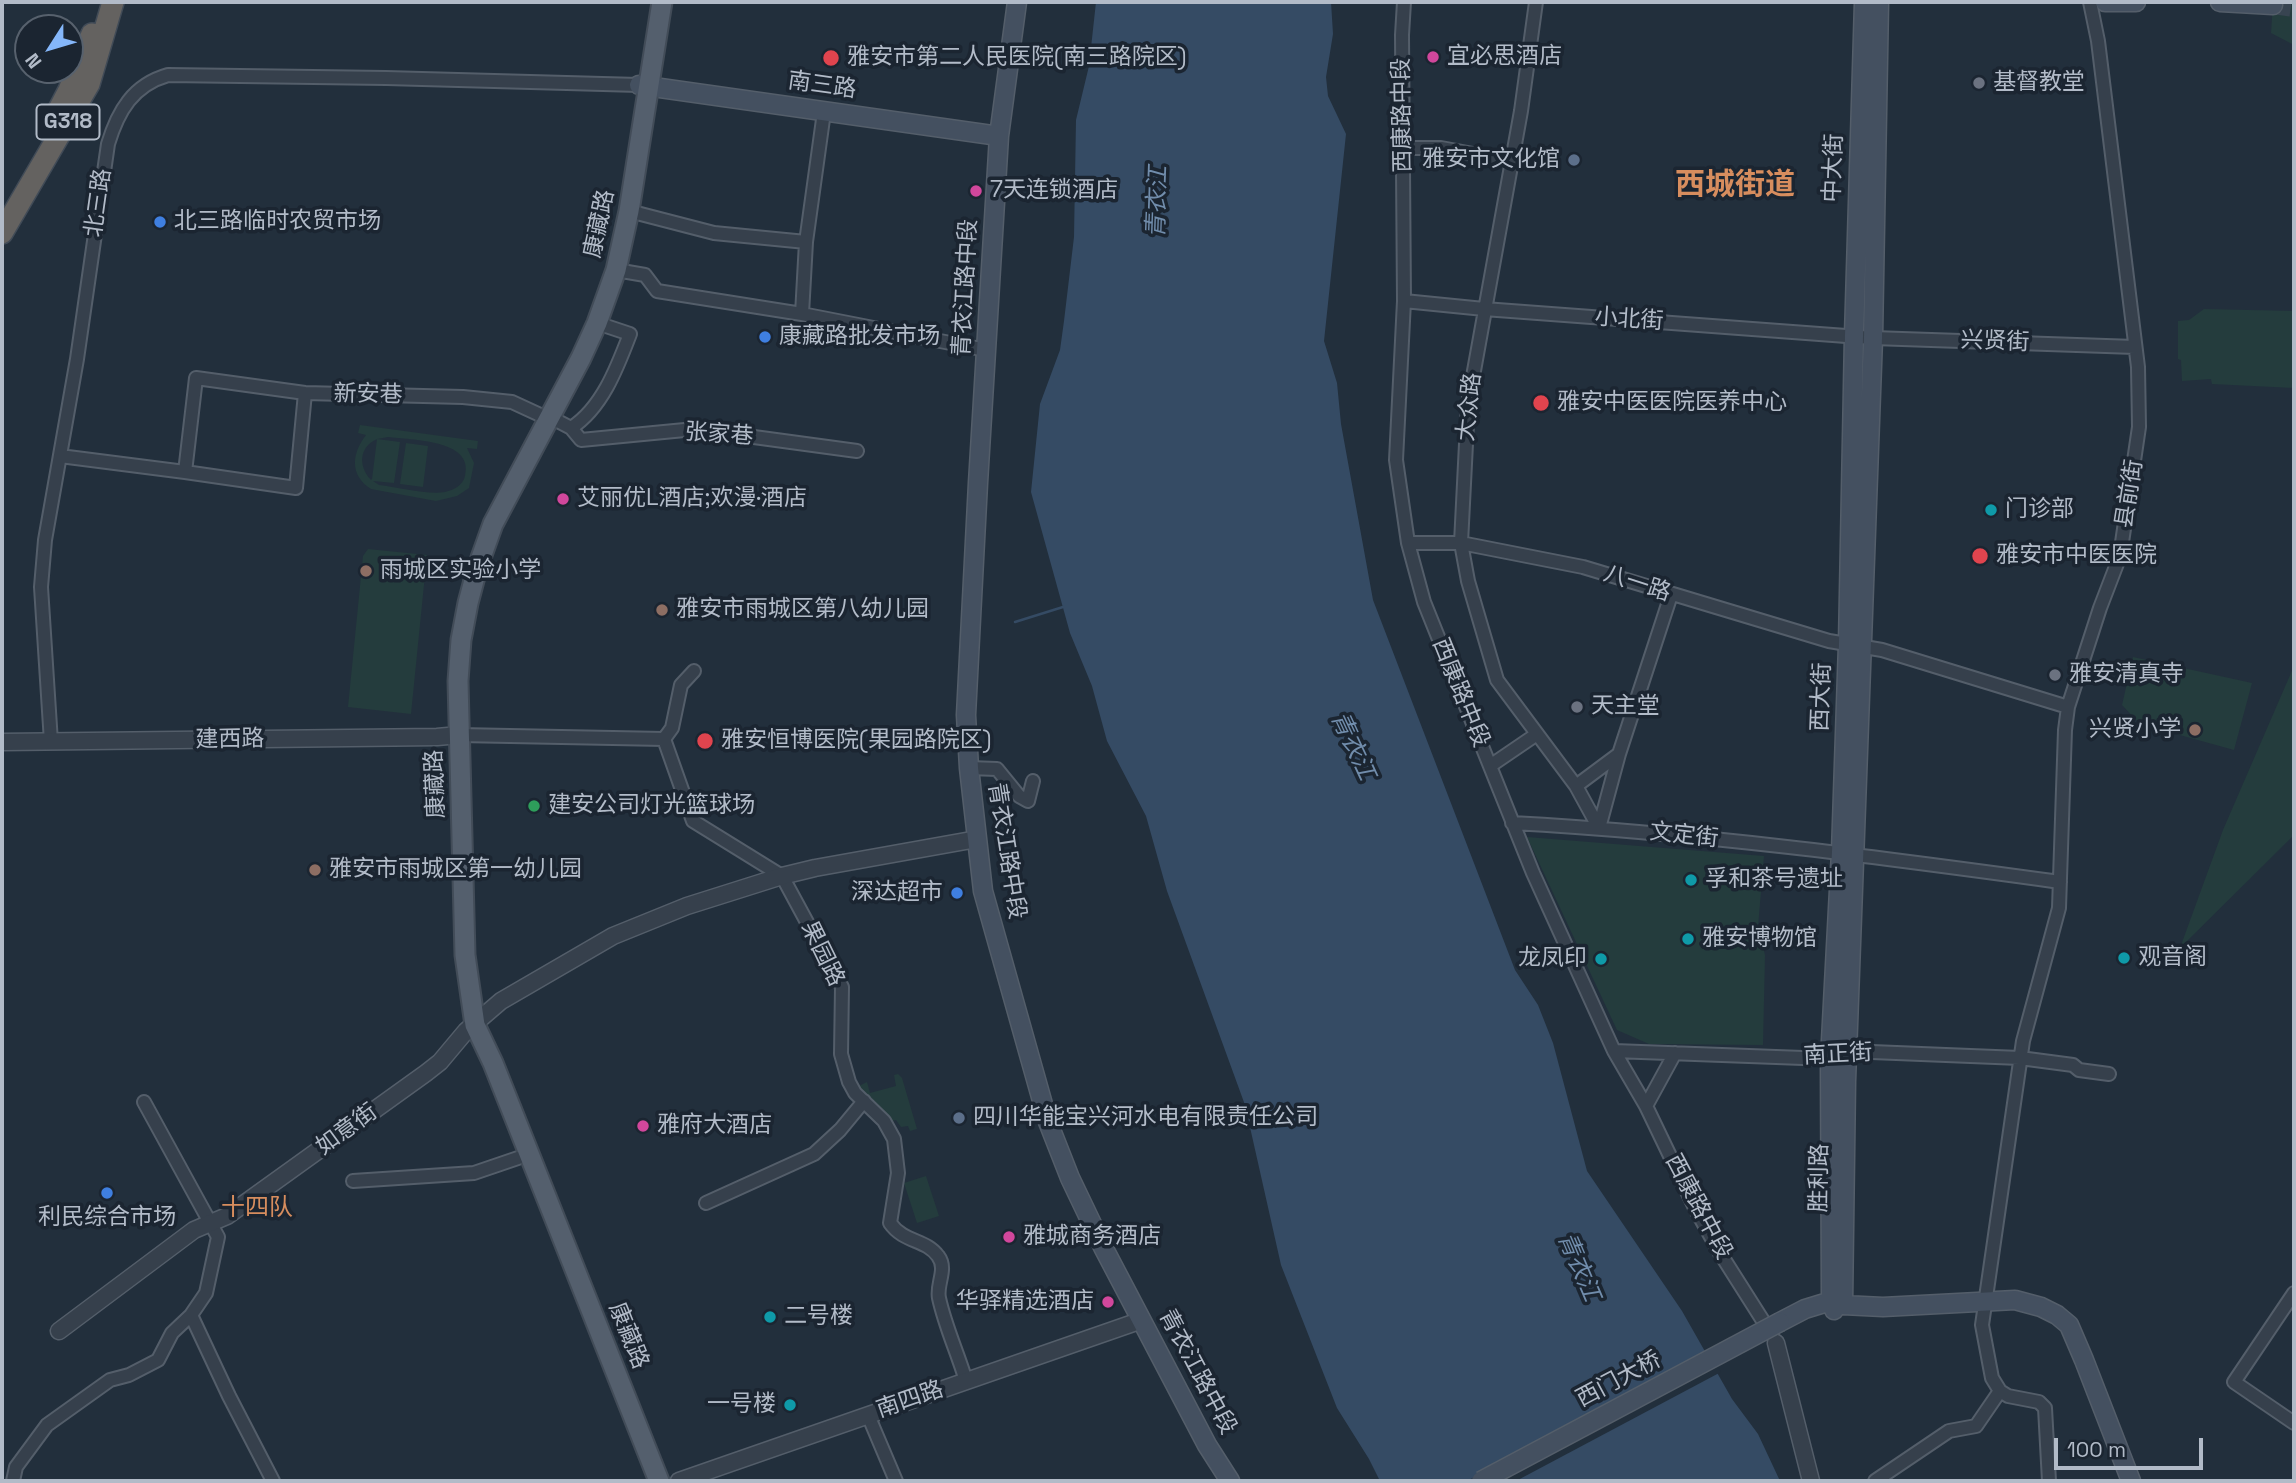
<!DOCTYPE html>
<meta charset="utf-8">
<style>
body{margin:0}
#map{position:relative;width:2296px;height:1483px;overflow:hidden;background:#222f3c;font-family:"Space Grotesk",sans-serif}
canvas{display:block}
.frame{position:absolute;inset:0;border:4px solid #b2bbc8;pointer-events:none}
.north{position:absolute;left:14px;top:14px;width:70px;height:70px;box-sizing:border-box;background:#1b2531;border:2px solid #57616d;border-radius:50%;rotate:233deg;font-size:19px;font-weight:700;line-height:28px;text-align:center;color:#b2bbc8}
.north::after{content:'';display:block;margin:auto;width:24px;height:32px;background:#85b7fa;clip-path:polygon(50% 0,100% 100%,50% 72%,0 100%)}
.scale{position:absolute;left:2054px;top:1438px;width:149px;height:32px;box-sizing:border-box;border:4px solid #b2bbc8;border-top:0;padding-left:9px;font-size:21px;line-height:24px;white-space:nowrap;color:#b2bbc8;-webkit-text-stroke:5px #1b2531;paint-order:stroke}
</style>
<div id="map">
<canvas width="2296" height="1483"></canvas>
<div class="frame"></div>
<div class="north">N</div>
<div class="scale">100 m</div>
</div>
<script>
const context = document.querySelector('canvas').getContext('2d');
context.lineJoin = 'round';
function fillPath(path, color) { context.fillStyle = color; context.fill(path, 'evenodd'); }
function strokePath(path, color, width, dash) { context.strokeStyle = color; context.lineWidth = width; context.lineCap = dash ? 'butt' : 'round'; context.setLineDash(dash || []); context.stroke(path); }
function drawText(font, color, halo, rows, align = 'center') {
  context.font = font + ' "Space Grotesk","Noto Sans SC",sans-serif'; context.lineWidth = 7; context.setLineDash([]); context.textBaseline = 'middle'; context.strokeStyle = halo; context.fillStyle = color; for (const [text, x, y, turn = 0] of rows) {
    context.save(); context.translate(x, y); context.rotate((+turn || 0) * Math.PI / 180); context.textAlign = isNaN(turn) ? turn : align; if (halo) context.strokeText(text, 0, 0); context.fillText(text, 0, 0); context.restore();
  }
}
fillPath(new Path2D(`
 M2273 2H2294V45L2271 33Z
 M2204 309 2294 311V388L2212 384 2211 379 2182 381 2181 360 2178 359V321L2189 320Z
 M360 425 478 441 477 449 467 448 474 463 469 488 457 496 436 501 371 489C349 475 352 453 366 435L358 433ZM388 437C410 440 475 439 465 476 463 485 454 490 445 492 428 495 397 487 379 485L373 481 394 483 400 442 377 439ZM377 439 372 479 371 480C358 466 359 447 377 439Z
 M406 443 428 446 423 487 400 484Z
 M368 549 427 555 411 714 348 707 363 556Z
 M2133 657 2252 683 2234 750 2140 724 2122 705Z
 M2294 666V835L2180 948 2223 830Z
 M1527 837 1764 856 1758 927 1765 955 1763 1045 1649 1044 1617 1030Z
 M898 1074 902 1078 917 1129 910 1131 908 1126 901 1127 896 1120 889 1122 858 1091 859 1086 867 1082 870 1093 896 1086 894 1075Z
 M926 1176 939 1216 917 1223 904 1183Z`), '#243c3d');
fillPath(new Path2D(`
 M1096 2H1331L1333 34 1326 77 1328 96 1346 134 1324 341 1337 383 1341 424 1373 600 1515 970 1538 1005 1553 1043 1587 1171 1682 1311 1732 1399 1758 1434 1780 1481H1380L1369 1459 1337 1408 1281 1265 1245 1105 1167 891 1146 816 1107 741 1092 686 1070 633 1031 492 1040 404 1060 350 1064 321 1074 237 1076 120 1089 66Z`), '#354b64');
fillPath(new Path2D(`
 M1709 1352 1721 1372 1516 1481H1467Z`), '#222f3c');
strokePath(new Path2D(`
 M1015 622 1063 607`), '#354b64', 2.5);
strokePath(new Path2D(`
 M2273 5 2294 8`), '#384451', 18, [18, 9]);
const minor = new Path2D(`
 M1404 2 1402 35 1404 301 1396 460 1408 543 1424 602 1533 873 1614 1051 1646 1106 1695 1208 1720 1253 1772 1335
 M1536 2 1521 111 1468 404 1461 543 1468 581 1497 680 1576 786 1599 828
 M1404 148H1441L1511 161
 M629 211 714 233 806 242
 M616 270 645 275 657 291 802 314 986 350
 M1404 301 1484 309 1873 338 2135 347
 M802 314 806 242 824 112
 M305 393 296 488 185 472 196 378 305 393 463 397 512 402 538 414
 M548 416 571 428 581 440 695 429 857 451
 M571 428C602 408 617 368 630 334L597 323
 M60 456 185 472
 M1408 543H1461L1583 567 1829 641 1882 650 2068 707
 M459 735 664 739
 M664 739 693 821 782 876 842 987 841 1054 849 1082 855 1093 884 1121 894 1139 898 1173 890 1223C904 1243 926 1239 938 1256 948 1269 936 1284 939 1298 945 1326 958 1354 966 1381
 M664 739 672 728 681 685 694 671
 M51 742 41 587 45 540 77 359 108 144C118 111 133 85 168 75L386 78 639 85
 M1490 766 1537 734
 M969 768 997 769 1019 796 1028 801 1033 781
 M1576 786 1619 754
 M1512 823C1696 833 1878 857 2060 882
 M1599 828 1619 754 1671 595
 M1614 1051 1830 1059 1847 1051 2020 1058 2073 1065 2079 1070 2109 1074
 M1646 1106 1675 1053
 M353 1181 474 1173 518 1158
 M706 1203 814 1154 840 1130 864 1101
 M2294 1293 2234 1382 2294 1423
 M191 1315 229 1396 273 1481
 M868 1415 896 1481
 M13 1481 16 1467 47 1425 110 1380 129 1375 158 1360 172 1333 191 1315 206 1293 218 1237 144 1102
 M1875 1481 1949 1431 1976 1426 2000 1391
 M2049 1481 2045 1408 2039 1402 2008 1396 2000 1391 1992 1378 1982 1325 2023 1041 2059 908 2065 730 2068 707 2100 608 2120 556 2139 427 2138 367 2098 41 2090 2`);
const tertiary = new Path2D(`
 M2 742 437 737 459 735
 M59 1331 194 1230 227 1216 426 1073 440 1062 466 1031 501 1001 613 936 687 906 782 876 815 868 977 839
 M1776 1343 1811 1481
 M679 1481 1142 1320`);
const secondary = new Path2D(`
 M1017 2 999 136 978 483 966 715 969 768 983 891 1048 1122 1070 1178 1103 1247 1207 1445 1230 1481
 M2105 2H2136
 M2220 2 2273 5
 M639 85 999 136
 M1843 1305 1846 1081 1873 338 1879 2
 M1834 1310 1831 1301 1830 1059 1841 852 1848 644 1854 336 1864 2
 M1780 1322 1805 1309 1831 1301 1843 1305 1883 1307 2015 1300 2041 1307 2057 1315 2069 1325 2084 1360 2131 1481`);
const primary = new Path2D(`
 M659 1481 493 1063 475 1025 465 955 458 681 461 640 468 603 477 569 493 524 581 358 597 323 616 270 629 211 662 2`);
const trunk = new Path2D(`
 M57 113 69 90 92 34
 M2 233 89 84 113 2`);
strokePath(minor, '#545e6a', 16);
strokePath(tertiary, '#545e6a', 19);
strokePath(secondary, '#545e6a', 21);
strokePath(primary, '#424c58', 23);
strokePath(trunk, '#414b57', 24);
strokePath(minor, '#36404c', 12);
strokePath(tertiary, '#36404c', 16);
strokePath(secondary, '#445060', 18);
strokePath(primary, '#545f6d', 19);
strokePath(trunk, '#646260', 21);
const secondaryBridge = new Path2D(`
 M1481 1481 1780 1322`);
strokePath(secondaryBridge, '#545e6a', 21, []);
strokePath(secondaryBridge, '#445060', 18);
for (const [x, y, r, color] of [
 [1433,57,7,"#d1479c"],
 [831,58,9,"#e0444e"],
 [1979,83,7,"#6b7280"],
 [1574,160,7,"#5c6f8a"],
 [976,191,7,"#d1479c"],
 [160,222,7,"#3f7fe0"],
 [765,337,7,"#3f7fe0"],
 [1541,403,9,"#e0444e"],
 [563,499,7,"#d1479c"],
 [1991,510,7,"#0f9aa8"],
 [1980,556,9,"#e0444e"],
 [366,571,7,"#8d6e63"],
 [662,610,7,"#8d6e63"],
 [2055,675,7,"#6b7280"],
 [1577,707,7,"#6b7280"],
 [2195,730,7,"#8d6e63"],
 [705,741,9,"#e0444e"],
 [534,806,7,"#2e9e5b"],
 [315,870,7,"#8d6e63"],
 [1691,880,7,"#0f9aa8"],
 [957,893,7,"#3f7fe0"],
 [1688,939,7,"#0f9aa8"],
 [2124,958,7,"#0f9aa8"],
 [1601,959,7,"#0f9aa8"],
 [959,1118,7,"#5c6f8a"],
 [643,1126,7,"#d1479c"],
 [107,1193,7,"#3f7fe0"],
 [1009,1237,7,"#d1479c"],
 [1108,1302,7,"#d1479c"],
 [770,1317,7,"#0f9aa8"],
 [790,1405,7,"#0f9aa8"]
]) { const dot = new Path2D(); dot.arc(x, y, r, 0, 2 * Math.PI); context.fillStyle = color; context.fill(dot); strokePath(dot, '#1b2531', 2.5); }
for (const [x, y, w] of [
 [68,122,63]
]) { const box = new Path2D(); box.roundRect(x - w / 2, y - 17.5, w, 35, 5); context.fillStyle = '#1b2531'; context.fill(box); strokePath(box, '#b2bbc8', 2); }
drawText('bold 21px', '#b2bbc8', null, [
 ["G318",68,122]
]);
drawText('23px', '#b2bbc8', '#1b2531', [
 ["宜必思酒店",1447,57],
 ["雅安市第二人民医院(南三路院区)",847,58],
 ["基督教堂",1993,83],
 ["雅安市文化馆",1560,160,"right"],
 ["7天连锁酒店",990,191],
 ["北三路临时农贸市场",174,222],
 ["康藏路批发市场",779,337],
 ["雅安中医医院医养中心",1557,403],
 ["艾丽优L酒店;欢漫·酒店",577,499],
 ["门诊部",2005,510],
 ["雅安市中医医院",1996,556],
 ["雨城区实验小学",380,571],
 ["雅安市雨城区第八幼儿园",676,610],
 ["雅安清真寺",2069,675],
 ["天主堂",1591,707],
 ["兴贤小学",2181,730,"right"],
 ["雅安恒博医院(果园路院区)",721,741],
 ["建安公司灯光篮球场",548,806],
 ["雅安市雨城区第一幼儿园",329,870],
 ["孚和茶号遗址",1705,880],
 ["深达超市",943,893,"right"],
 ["雅安博物馆",1702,939],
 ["观音阁",2138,958],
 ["龙凤印",1587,959,"right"],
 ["四川华能宝兴河水电有限责任公司",973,1118],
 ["雅府大酒店",657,1126],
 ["利民综合市场",107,1218,"center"],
 ["雅城商务酒店",1023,1237],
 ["华驿精选酒店",1094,1302,"right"],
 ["二号楼",784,1317],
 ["一号楼",776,1405,"right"]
], 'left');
drawText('23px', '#b2bbc8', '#1b2531', [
 ["南三路",822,86,8],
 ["西康路中段",1403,115,-91],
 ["中大街",1834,168,-88],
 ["北三路",99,203,-82],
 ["康藏路",600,224,-78],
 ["青衣江路中段",966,288,-87],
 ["小北街",1629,320,4],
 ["兴贤街",1995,342,2],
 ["新安巷",368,395,1],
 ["大众路",1470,407,-84],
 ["张家巷",719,435,4],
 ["县前街",2130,494,-81],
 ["八一路",1637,584,18],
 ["西康路中段",1460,693,68],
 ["西大街",1822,697,-88],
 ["建西路",230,740,-1],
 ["康藏路",436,784,-92],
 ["文定街",1684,836,6],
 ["青衣江路中段",1006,851,81],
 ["果园路",822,954,64],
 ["南正街",1838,1055,-3],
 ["如意街",347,1130,-36],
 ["胜利路",1820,1178,-89],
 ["西康路中段",1698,1207,62],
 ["康藏路",628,1336,68],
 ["青衣江路中段",1197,1372,62],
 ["西门大桥",1619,1380,-28],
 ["南四路",910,1400,-19]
]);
drawText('italic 24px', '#718dac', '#1b2531', [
 ["青衣江",1158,202,-88],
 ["青衣江",1352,746,65],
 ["青衣江",1578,1267,67]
]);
drawText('24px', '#d78d5e', '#1b2531', [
 ["十四队",257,1208]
]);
drawText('bold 30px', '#d78d5e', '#1b2531', [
 ["西城街道",1735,186]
]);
</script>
